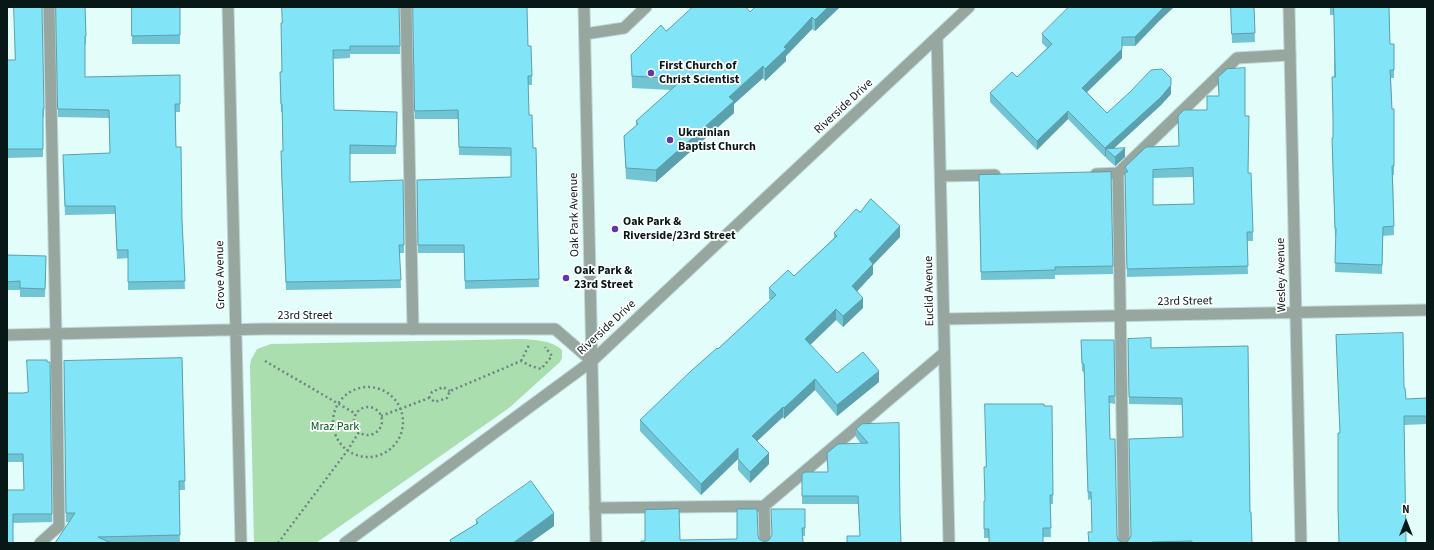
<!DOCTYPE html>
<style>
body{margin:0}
#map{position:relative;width:1434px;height:550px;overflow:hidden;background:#e2fdfa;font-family:"Source Sans 3",sans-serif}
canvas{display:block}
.frame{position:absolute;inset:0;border:8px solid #071817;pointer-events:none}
.north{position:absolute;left:1386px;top:502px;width:40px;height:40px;-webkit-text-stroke:3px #fff;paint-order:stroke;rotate:0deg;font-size:11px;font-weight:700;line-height:16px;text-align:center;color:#071817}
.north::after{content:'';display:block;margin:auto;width:14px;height:18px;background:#071817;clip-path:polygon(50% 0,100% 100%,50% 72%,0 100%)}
</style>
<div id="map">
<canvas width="1434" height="550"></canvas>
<div class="frame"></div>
<div class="north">N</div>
</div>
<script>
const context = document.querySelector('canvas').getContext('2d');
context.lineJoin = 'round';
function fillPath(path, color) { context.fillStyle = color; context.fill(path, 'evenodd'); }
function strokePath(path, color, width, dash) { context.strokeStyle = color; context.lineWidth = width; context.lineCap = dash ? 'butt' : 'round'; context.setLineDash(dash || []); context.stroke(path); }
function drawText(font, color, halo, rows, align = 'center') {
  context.font = font + ' "Source Sans 3",sans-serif'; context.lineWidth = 3.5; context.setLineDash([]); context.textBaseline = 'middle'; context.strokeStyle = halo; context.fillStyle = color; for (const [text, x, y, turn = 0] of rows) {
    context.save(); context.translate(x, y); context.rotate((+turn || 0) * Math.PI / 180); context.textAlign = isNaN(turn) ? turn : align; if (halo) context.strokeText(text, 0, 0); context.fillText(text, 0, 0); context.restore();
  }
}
fillPath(new Path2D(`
 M522 339C535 340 552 340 562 350V358L560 362 509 408 316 543H254L250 366 251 360 257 349 271 344Z`), '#aadeae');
const service = new Path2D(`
 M406 7 413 329
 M585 34 624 28 646 7
 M1118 173 1124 543
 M1096 174 1118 173 1237 58 1290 55
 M941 176 995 175
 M764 506 765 543
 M595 508 764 506 944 353
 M40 543 59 526 56 334 49 7`);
const minor = new Path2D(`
 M228 7 241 543
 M1289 7 1301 543
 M937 38 949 543
 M944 319 1427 310
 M7 335 264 329H555L592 361`);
const tertiary = new Path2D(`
 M584 7 596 543
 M345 543 592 361 969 7`);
strokePath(service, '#bfd8d6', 13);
strokePath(minor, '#bfd8d6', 13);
strokePath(tertiary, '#bfd8d6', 13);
strokePath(new Path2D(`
 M265 361 356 414
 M521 361 529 345
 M333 422a35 35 0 1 1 70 0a35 35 0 1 1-70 0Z
 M429 398 432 392 443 387 450 391
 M354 421a14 14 0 1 1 28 0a14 14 0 1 1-28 0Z
 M381 416 429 398 435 402 447 398 450 391 521 361 531 366 541 369 552 356 545 347
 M278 543 347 451 359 432`), '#6f8583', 2.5, [2, 3]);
strokePath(service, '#97a7a0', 11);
strokePath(minor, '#97a7a0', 11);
strokePath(tertiary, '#97a7a0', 11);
fillPath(new Path2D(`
 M56 7H85L86 44 85 45V77L180 75V112H176V147L182 220 185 289 128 290V258L117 259 115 214 65 215 63 163 110 153 109 118 58 117Z
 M120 7H180V44H132V8H120Z
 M399 7 400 54H350V58L333 59 334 110 397 112 396 154H350V182L403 180 404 253H399L401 288 286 290 282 189 281 159 283 151 282 112H281L280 80 282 72V23Z
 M413 7 528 46 532 76V85H528L529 115 533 148H536L539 287 465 289 464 253H418L417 180 511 177V156L459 155 458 119H415Z
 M840 7 815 31 812 29 786 56V61L765 81 763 78 734 104V113L656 182 626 179 624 136 636 126V121L671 90 632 88 631 55 698 8 750 12Z
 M1069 7H1174L1159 21 1135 46H1122V58L1087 92 1107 113 1171 94 1161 105 1114 148 1125 157 1115 166 1106 158V156L1105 157 1068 119 1037 150 990 102V93L1017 77 1047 48 1042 43V34Z
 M1231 7H1254L1255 42 1232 43Z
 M1330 7H1389L1390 44H1394V78H1391L1392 109H1394V175H1393L1394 235 1383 236 1382 274 1335 272 1336 237H1335L1332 147 1333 138V122L1332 77H1334V15H1330Z
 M7 60 44 109V117H43V157L7 158Z
 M1207 110 1245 116 1248 173 1253 232V241H1247L1248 274 1127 277 1125 167 1179 146ZM1193 177 1194 204 1153 205V178Z
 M1111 172 1113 274 1055 275V279L981 280 979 175Z
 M860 212 900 237 873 265V274L857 291 863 308 843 327 836 320 810 345 837 373 879 382 837 416 815 390 784 419 783 417 757 441 769 464 750 483 738 470V459L701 495 640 431V420L771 300 769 299V288L794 276 834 238V233Z
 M7 255 46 256 45 297H20V290H7Z
 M1336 335 1404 388 1406 399 1427 398V424L1404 425 1340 433Z
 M1128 339 1151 348 1248 346 1250 512 1252 543H1088L1092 532 1091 499 1088 500 1084 373 1083 371H1082L1081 340H1114L1115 404 1109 403 1110 439 1117 536 1118 540 1124 543 1128 541 1183 437 1182 405 1129 404Z
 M182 358 185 490H179L180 543H55L69 522H66L64 361Z
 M47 362H50L52 522 13 523 7 490H24L23 462H7V393H24L28 392Z
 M862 424 900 516 860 536 858 504H802V474L828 472 861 444 856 437V429Z
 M1053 495V504H1050L1051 537 984 538V501Z
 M805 509V536H803V543L680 540 737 539 758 535 759 539 765 542 769 540Z
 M476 520 554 526 530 543H450V540L476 524Z`), '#70c4d4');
fillPath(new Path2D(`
 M828 7H840L815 31V20Z
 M1164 7H1174L1159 21 1135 46V37Z
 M812 17V29L786 56V61L765 81V69L784 47Z
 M1122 49V58L1082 97V88Z
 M763 66V78L734 104V113L656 182V170L729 97Z
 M1171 85V94L1161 105 1110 152 1106 149V156L1105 157V148Z
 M1068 111V119L1037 150V141Z
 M1125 148V157L1115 166V157Z
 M900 226V237L873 265V274L852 297V286L869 259Z
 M863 298V308L843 327V316Z
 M836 309V320L805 350V339Z
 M879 371V382L837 416V405Z
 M815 379V390L784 419V408Z
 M783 407V417L752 446V436Z
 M738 448V459L701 495V484Z
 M769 453V464L750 483V472Z
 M554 513V526L530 543H513Z`), '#5ba0ad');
const building = new Path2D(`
 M14 7H42L44 109H43V149H7V60H15Z
 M56 7H85L86 36H85V77L180 75V104H175L176 147H181L182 220 185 281 128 282V250H117L115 206H65L63 155 110 153 109 110 58 109Z
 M132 7H180V35L132 36Z
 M282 7H399L400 46H350V50H333L334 110 397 112 396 146 350 145V182L403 180 404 245H399L401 280 286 282 282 181 281 151H283L282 104H281L280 72H282L281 23H282Z
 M413 7H527L528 46H531L532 76H528L529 115H532L533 148H536L539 279 465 281 464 245H418L417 180 511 177V148L459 147 458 110 415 111Z
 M693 7H697L698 8 699 7H746L750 12 755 7H828L815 20 812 17 784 47 786 49 765 69 763 66 729 97 734 101 656 170 626 168 624 136 638 124 636 121 683 79 632 76 631 55 661 25 666 31Z
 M1069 7H1164L1135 37H1122V49L1082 88 1107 113 1130 92 1151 70 1162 69 1171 78V85L1161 97 1105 148 1068 111 1037 141 990 93 1012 72 1017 77 1052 44 1042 34Z
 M1231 7H1254L1255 33 1232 34Z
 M1334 7H1389L1390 44H1394V70H1390L1392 109H1394V166H1392L1394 226 1383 227 1382 265 1335 263 1336 228H1335L1332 138H1333V115L1332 77H1335Z
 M1245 68V116H1249L1248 173H1251L1253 232H1247L1248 266 1127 269 1125 172H1128L1125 167 1146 147 1179 146 1178 116 1184 110H1207V96H1219L1218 77 1227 69ZM1193 168 1194 204 1153 205V170Z
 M1125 148 1115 157 1106 149Z
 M1111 172 1113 266 1055 267V270L981 272 979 175Z
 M871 199 900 226 869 259 873 264 852 286 863 298 843 316 836 309 805 339 837 373 863 352 879 371 837 405 815 379 784 408 783 407 752 436 769 453 750 472 738 459V448L701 484 640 420 691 371 717 348 718 349 776 295 769 288 788 270 794 276 837 236 834 233 856 209 860 212Z
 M7 255 46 256 45 289 20 288V281L7 282Z
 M1403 333 1404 388H1405L1406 399 1427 398V416H1404L1406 543H1339L1338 508V433H1340L1336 335Z
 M1151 338V348L1248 346 1250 512H1251L1252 543H1192V541L1152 542V543H1089L1088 532H1092L1091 492H1088L1084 365 1083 363H1082L1081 340H1114L1115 396H1109L1110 439H1115L1117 536 1118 540 1124 543 1128 541 1131 536 1129 439 1183 437 1182 398 1129 397 1128 339Z
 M182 358 185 481H179L180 535 98 537 111 543H55L75 513H66L64 361Z
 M27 360H47V362H50L52 514H13V543H7V490H24L23 454H7V393H24L28 392Z
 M985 404H1044V406H1052L1053 495H1050L1051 528H1043V543H989V529H984V501H985L984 467H986Z
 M899 423 900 516 901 543H847V536H860L858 496H802V474L805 472H828L827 453 838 444 868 443 856 429 862 424Z
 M531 481 554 513 513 543H451L450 540 478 523 476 520Z
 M679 509 680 540 737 539V509H757L758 535 759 539 765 542 769 540 772 535 771 509H805V528H802L803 543H641V541H645V510Z`);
fillPath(building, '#82e4f7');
strokePath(building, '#5ba0ad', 1);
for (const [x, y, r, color] of [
 [651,73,4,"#6434ab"],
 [670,140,4,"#6434ab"],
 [615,229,4,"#6434ab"],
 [566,278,4,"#6434ab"]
]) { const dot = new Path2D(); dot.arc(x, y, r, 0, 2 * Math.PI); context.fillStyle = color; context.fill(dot); strokePath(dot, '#fff', 1.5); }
drawText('bold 12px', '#071817', '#fff', [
 ["First Church of",659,66],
 ["Christ Scientist",659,80],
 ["Ukrainian",678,133],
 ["Baptist Church",678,147],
 ["Oak Park &",623,222],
 ["Riverside/23rd Street",623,236],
 ["Oak Park &",574,271],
 ["23rd Street",574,285]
], 'left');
drawText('12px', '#071817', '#fff', [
 ["Riverside Drive",844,107,-43],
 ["Oak Park Avenue",575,215,-91],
 ["Grove Avenue",221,275,-91],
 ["Wesley Avenue",1282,275,-91],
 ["Euclid Avenue",930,291,-91],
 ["23rd Street",1185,302,-1],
 ["23rd Street",305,316],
 ["Riverside Drive",607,328,-43]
]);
drawText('12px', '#015719', '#fff', [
 ["Mraz Park",335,427]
]);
</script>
